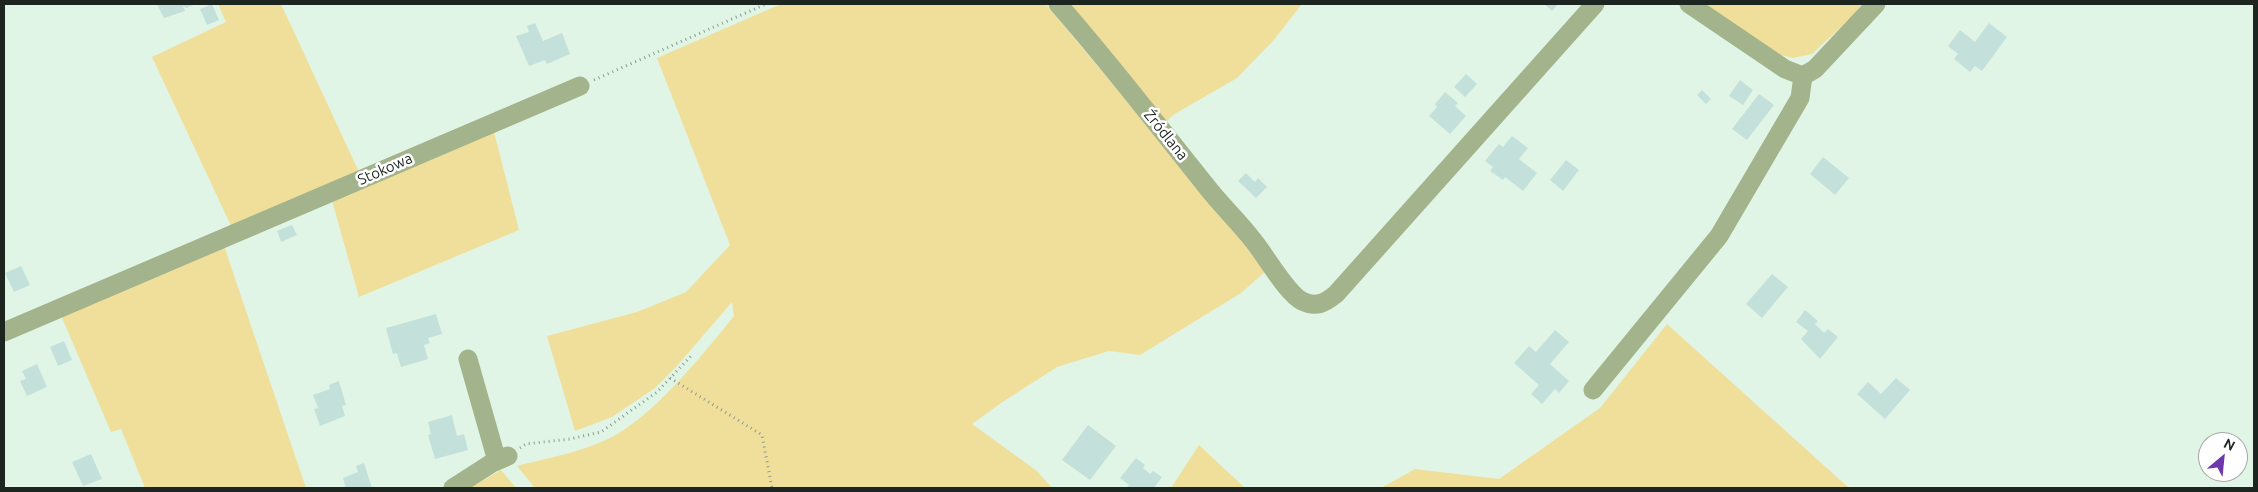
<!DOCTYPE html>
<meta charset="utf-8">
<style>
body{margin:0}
#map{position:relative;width:2258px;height:492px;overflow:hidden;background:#e0f5e6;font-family:Ubuntu,sans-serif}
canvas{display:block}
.frame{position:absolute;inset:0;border:5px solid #1d2520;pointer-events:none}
.north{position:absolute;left:2198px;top:432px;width:50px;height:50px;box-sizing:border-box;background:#fff;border:1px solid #a5a8a6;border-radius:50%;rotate:28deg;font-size:14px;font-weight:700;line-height:20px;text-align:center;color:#1d2520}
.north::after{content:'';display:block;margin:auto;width:18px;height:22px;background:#6f37ad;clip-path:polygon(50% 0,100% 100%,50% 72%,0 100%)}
</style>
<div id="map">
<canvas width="2258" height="492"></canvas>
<div class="frame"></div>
<div class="north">N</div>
</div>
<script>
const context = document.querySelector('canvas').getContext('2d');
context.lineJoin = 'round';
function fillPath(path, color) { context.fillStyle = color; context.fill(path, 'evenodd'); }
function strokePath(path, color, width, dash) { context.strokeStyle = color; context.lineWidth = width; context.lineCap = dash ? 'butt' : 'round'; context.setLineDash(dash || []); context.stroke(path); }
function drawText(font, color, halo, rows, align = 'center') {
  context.font = font + ' Ubuntu,sans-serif'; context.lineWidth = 5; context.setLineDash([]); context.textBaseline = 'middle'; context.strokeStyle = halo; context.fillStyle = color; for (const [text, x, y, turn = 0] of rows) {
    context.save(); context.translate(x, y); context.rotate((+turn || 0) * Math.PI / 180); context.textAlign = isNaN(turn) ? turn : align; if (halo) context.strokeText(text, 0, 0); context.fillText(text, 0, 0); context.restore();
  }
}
fillPath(new Path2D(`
 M218 4H281L359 172 232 228 152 57 226 22Z
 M781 4H1046L1267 270 1241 293 1140 355 1109 351 1057 367 1001 403 972 424 1037 471 1052 488H535L517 466C551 457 589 451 619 433 660 408 703 354 734 316L732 302 677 366 655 388 612 417 575 431 547 336 637 312 686 292 730 245 657 58Z
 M1063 4H1302L1273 41 1237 78 1173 115 1165 123Z
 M1699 4H1862L1853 16 1812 54 1793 58 1776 54Z
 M493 128 519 230 359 297 331 197Z
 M223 243 306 488H145L121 429 111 432 60 313Z
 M1667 324 1849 488H1381L1415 469 1499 479 1600 408Z
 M1199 445 1245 488H1171Z
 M501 470 516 488H470Z`), '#f0df9a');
fillPath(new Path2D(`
 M157 4H196L186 8 183 6 185 11 164 18Z
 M212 4 219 20 207 25 200 9Z
 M1544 4H1558L1552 11Z
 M535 23 543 41 562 33 570 54 547 64 545 60 529 66 516 36 529 32 527 26Z
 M1989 23 2007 37 1982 71 1975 66 1970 72 1954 59 1958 54 1948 46 1960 30 1975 42Z
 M1466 74 1477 84 1465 97 1454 87Z
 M1740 80 1753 90 1743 105 1729 96Z
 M1702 90 1711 99 1706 104 1697 95Z
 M1445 92 1458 103 1455 106 1466 116 1450 134 1429 116 1437 107 1435 104Z
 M1759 94 1774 105 1747 140 1732 129Z
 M1512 136 1528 148 1519 159 1537 173 1523 191 1505 177 1503 180 1490 171 1493 167 1485 161 1499 144 1503 147Z
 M1823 157 1849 178 1835 195 1810 174Z
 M1566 160 1579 170 1563 191 1550 180Z
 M1246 173 1255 182 1258 178 1267 187 1256 198 1238 181Z
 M292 225 297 235 281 242 277 231Z
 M21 266 30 285 14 292 5 273Z
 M1772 274 1788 287 1762 318 1746 304Z
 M1805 310 1818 321 1815 324 1824 333 1828 329 1838 337 1820 359 1801 339 1808 331 1796 322Z
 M436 314 442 334 428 338 430 343 424 345 428 359 401 367 397 353 393 354 386 328Z
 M1555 330 1569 342 1550 364 1569 381 1559 393 1555 389 1542 404 1531 394 1539 385 1514 363 1529 346 1536 352Z
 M64 341 72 360 58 366 50 347Z
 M37 364 47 387 27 396 20 381 26 379 22 371Z
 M1896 378 1910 390 1885 419 1857 394 1868 382 1881 394Z
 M339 381 346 405 342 406 345 416 320 426 314 409 318 408 313 395 330 389 329 385Z
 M452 415 457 436 464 434 468 450 435 459 428 435 431 434 428 422Z
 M1088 425 1116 446 1090 480 1062 460Z
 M91 454 102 479 83 486 72 462Z
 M1136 458 1145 465 1143 468 1150 474 1153 471 1162 477 1154 488H1126L1129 485 1120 478Z
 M364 463 372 488H346L343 478 358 472 356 466Z`), '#c4e0db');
strokePath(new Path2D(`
 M594 80 766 4
 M670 378 762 435 772 488
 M520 448 526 444 570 439 601 432 657 392 691 356`), '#8b9b90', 3, [1, 4]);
strokePath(new Path2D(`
 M1058 4C1110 63 1158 126 1207 187 1221 205 1238 221 1252 239 1265 254 1286 293 1302 301 1316 308 1325 303 1336 294L1595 4
 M1689 4 1785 69 1803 76 1815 69 1876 4
 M4 332 580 86
 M468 359 497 461
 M1593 390 1719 236 1800 98 1803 76
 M453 488 492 463 508 456`), '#a3b38b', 19);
drawText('15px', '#1d2520', '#fff', [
 ["Źródlana",1166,135,51],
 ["Stokowa",385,169,-24]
]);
</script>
